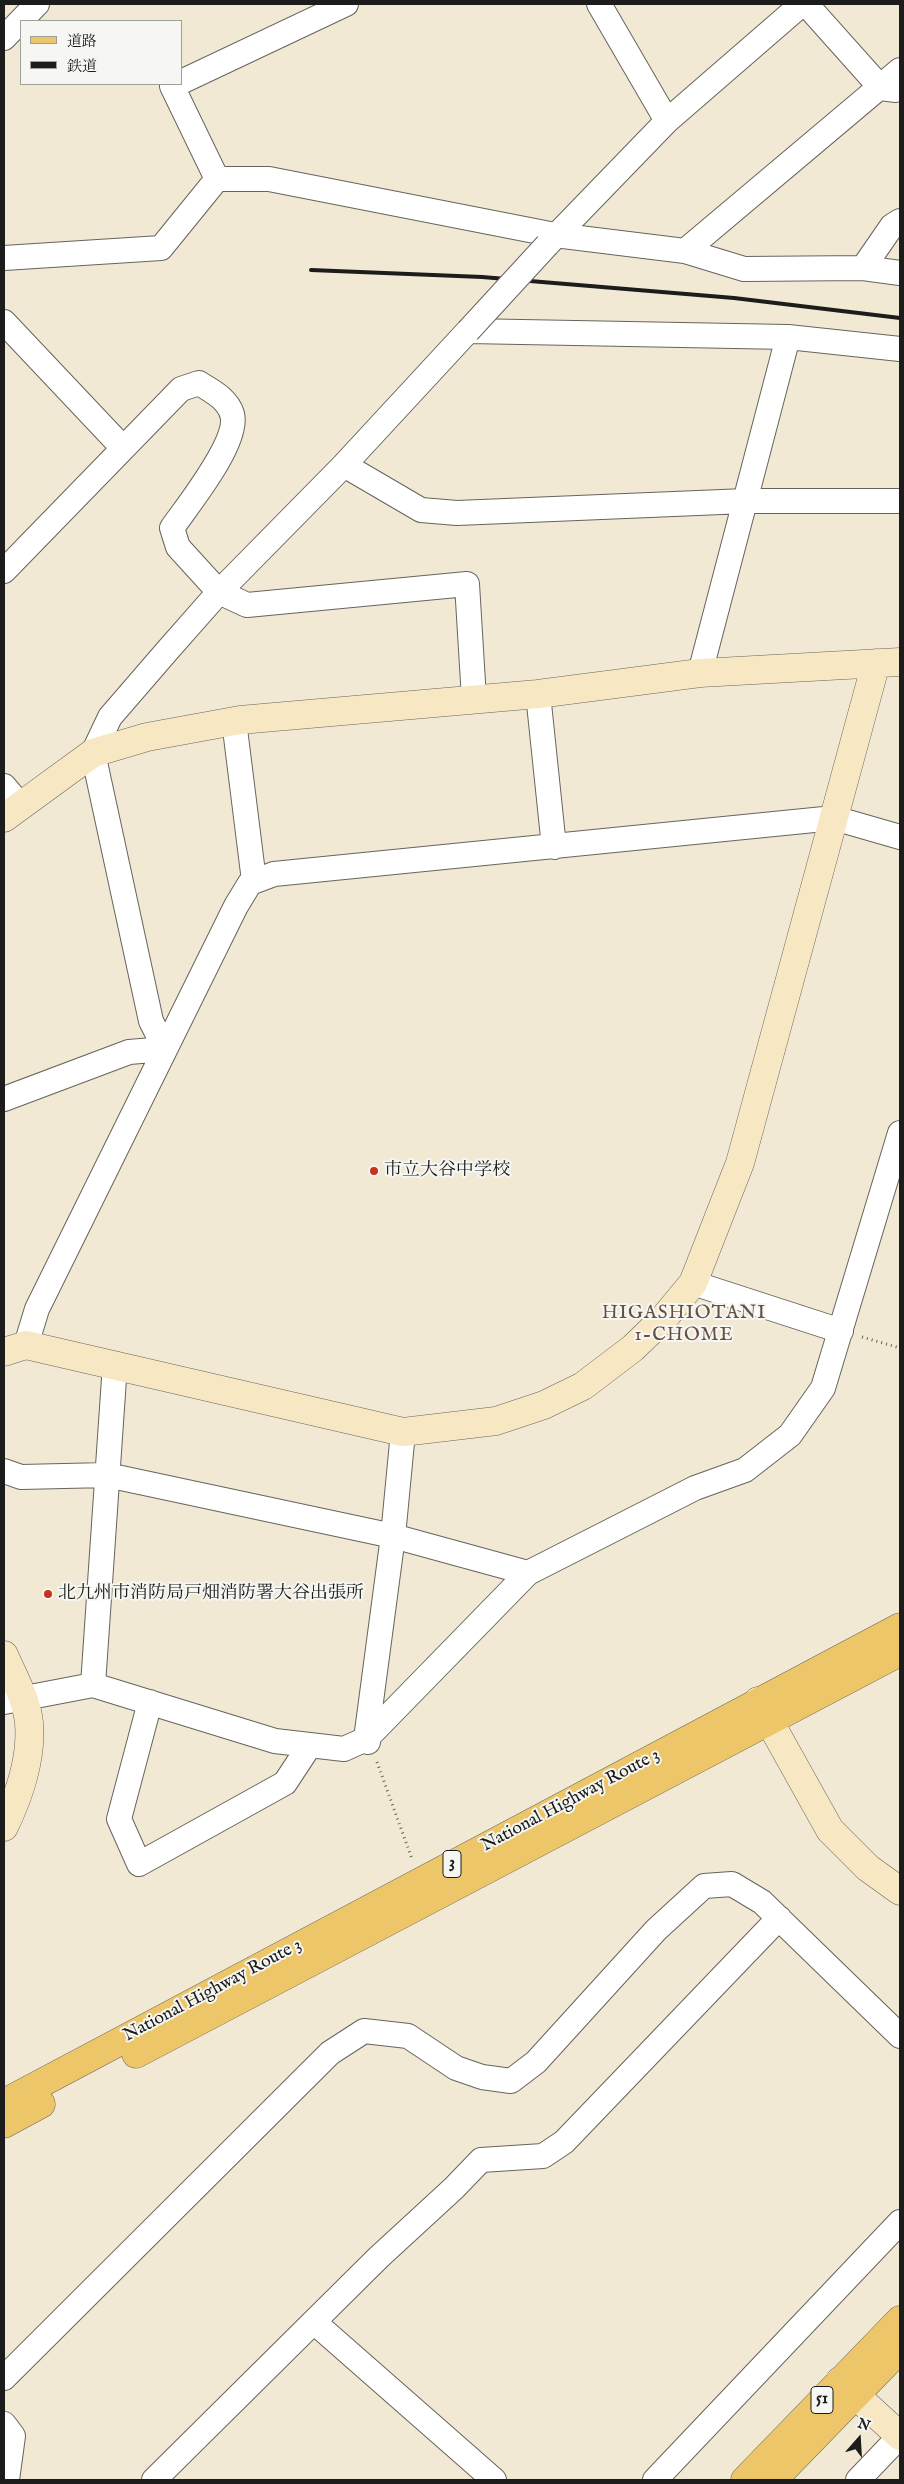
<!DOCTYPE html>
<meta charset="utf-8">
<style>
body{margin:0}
#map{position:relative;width:904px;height:2484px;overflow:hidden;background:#f1e9d4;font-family:"IM FELL English","Noto Serif JP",serif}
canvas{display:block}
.frame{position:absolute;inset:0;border:5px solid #1c1c1c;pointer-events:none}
.legend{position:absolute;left:20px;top:20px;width:162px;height:65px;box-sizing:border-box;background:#f6f6f2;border:1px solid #9f9f9c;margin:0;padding:6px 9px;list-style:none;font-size:15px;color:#1c1c1c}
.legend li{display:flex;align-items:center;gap:10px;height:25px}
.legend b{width:25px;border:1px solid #9f9f9c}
.north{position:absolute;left:834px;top:2414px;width:50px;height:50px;-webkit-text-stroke:4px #f6f6f2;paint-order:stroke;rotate:19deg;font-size:14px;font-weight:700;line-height:20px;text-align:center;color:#1c1c1c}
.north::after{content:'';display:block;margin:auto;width:18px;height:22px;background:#1c1c1c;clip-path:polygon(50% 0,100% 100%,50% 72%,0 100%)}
</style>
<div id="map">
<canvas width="904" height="2484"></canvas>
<div class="frame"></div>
<ul class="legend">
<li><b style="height:6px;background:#ecc669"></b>道路</li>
<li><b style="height:6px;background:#1c1c1c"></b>鉄道</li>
</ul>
<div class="north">N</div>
</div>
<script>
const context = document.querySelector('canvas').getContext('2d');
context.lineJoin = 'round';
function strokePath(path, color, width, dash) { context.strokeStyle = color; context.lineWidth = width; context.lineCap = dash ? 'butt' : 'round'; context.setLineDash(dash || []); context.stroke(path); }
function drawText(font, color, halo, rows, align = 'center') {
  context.font = font + ' "IM FELL English","Noto Serif JP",serif'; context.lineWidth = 4; context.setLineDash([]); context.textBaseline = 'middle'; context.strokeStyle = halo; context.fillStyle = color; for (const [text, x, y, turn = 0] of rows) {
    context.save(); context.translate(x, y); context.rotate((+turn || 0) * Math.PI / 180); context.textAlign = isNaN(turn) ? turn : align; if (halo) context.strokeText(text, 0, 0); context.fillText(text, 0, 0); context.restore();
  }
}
const street = new Path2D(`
 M599 4 667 121
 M806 4 881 88 896 90
 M4 38 37 4
 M181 82 346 4
 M177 84 172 86 217 179
 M217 179H269L555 235 685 251 744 269 863 268 900 273
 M547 245 667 121 802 4
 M685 251 900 70
 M4 258 161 248 217 179
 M863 268 892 226 900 221
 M4 322 123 448
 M344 465 421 510 457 513 746 501H900
 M4 571 181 389 199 383C211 391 227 398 232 414 240 441 188 505 172 528L178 547 219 592 247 605 467 584 474 699
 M700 673 788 337
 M538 694 554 847
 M234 721 254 881
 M4 786 21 806
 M165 1049 151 1021 93 753 110 717 167 651 219 592 344 465 468 331 788 337 900 349
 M4 1099 129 1052 165 1049
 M693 1283 841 1331
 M26 1345 37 1309 236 906 250 883 274 874 834 818 900 837
 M4 1471 21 1477 107 1475 393 1536 528 1573
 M93 1685 115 1364
 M4 1702 93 1685 275 1741 344 1749 366 1739 528 1573 695 1488 745 1470 790 1435 823 1388 900 1133
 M150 1702 119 1819 139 1864 285 1783 310 1745
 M368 1742 366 1739 393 1536 403 1432
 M314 2322 494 2480
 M4 2378 330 2053 364 2031 408 2036 456 2068 482 2077 511 2081 536 2062 656 1930 704 1886 732 1884 762 1902 900 2036
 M4 2424 13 2436 7 2480
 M154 2480 379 2257 454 2188 481 2160 543 2156 564 2142 779 1918
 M655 2480 900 2222
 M858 2480 900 2436`);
const secondary = new Path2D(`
 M4 818 93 753 147 737 240 720 538 694 700 673 900 662
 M4 1352 26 1345 403 1432 496 1421 544 1405 583 1386 633 1348 664 1318 693 1283 740 1163 876 663
 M4 1655C13 1676 27 1700 29 1723 32 1759 19 1796 4 1827
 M758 1701 830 1830 868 1868 900 1891
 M840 2381 900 2436`);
const primary = new Path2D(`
 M745 2480 900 2320
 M773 2480 900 2349`);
const highway = new Path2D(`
 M136 2054 900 1652
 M4 2103 900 1627
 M4 2124 41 2104`);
strokePath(street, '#67645c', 26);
strokePath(secondary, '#67645c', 29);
strokePath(primary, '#67645c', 29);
strokePath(highway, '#67645c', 29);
strokePath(new Path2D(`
 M862 1337 900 1348
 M377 1762 412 1859`), '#67645c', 3, [1, 4]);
strokePath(street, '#fff', 24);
strokePath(secondary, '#f7e8c3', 28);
strokePath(primary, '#ecc669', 28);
strokePath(highway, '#ecc669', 28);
strokePath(new Path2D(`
 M311 270 482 277 734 298 900 318`), '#1c1c1c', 4);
const streetBridge = new Path2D(`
 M468 331 547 245`);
strokePath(streetBridge, '#67645c', 26, []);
strokePath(streetBridge, '#fff', 24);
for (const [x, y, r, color] of [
 [374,1171,5,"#c8321e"],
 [48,1594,5,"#c8321e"]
]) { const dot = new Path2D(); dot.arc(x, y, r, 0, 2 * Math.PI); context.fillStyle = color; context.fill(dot); strokePath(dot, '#f6f6f2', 2); }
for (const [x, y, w] of [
 [452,1864,18],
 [822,2400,22]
]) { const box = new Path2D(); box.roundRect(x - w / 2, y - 13.5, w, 27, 4); context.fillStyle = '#f6f6f2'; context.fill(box); strokePath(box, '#1c1c1c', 1); }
drawText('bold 16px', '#1c1c1c', null, [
 ["3",452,1864],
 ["51",822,2400]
]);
drawText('18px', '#1c1c1c', '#f6f6f2', [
 ["市立大谷中学校",384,1171],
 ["北九州市消防局戸畑消防署大谷出張所",58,1594]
], 'left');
drawText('18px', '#1c1c1c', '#f6f6f2', [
 ["National Highway Route 3",571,1801,-28],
 ["National Highway Route 3",213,1991,-28]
]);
context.letterSpacing = '1px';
drawText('19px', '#674e44', '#f6f6f2', [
 ["HIGASHIOTANI",684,1314],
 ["1-CHOME",684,1336]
]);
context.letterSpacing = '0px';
</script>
